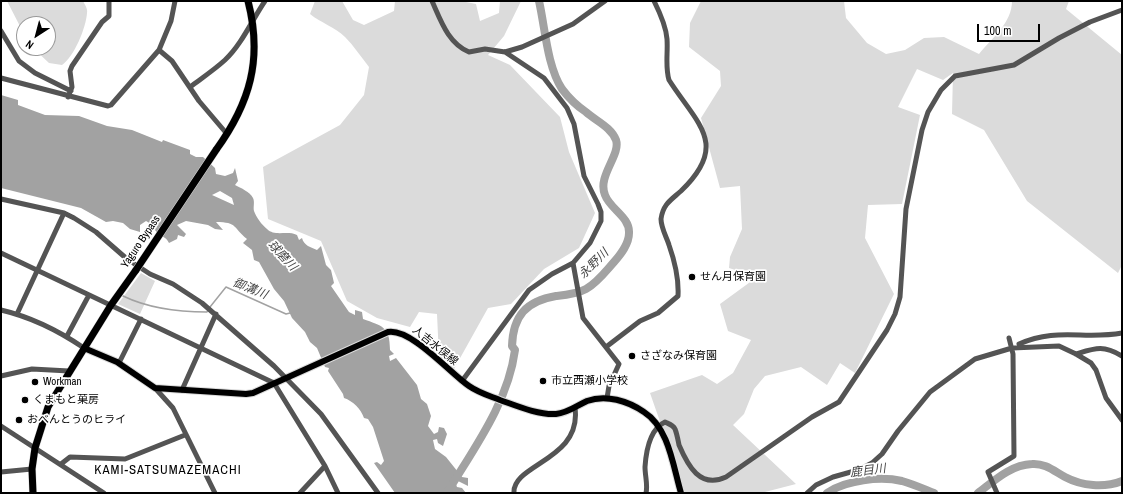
<!DOCTYPE html>
<meta charset="utf-8">
<style>
body{margin:0}
#map{position:relative;width:1123px;height:494px;overflow:hidden;background:#fff;font-family:"Archivo Narrow",sans-serif}
canvas{display:block}
.frame{position:absolute;inset:0;border:2px solid #000;pointer-events:none}
.north{position:absolute;left:16px;top:16px;width:40px;height:40px;box-sizing:border-box;background:#fff;border:1px solid #999;border-radius:50%;rotate:216deg;font-size:11px;font-weight:700;line-height:16px;text-align:center;color:#000}
.north::after{content:'';display:block;margin:auto;width:14px;height:18px;background:#000;clip-path:polygon(50% 0,100% 100%,50% 72%,0 100%)}
.scale{position:absolute;left:977px;top:24px;width:63px;height:18px;box-sizing:border-box;border:2px solid #000;border-top:0;padding-left:5px;font-size:12px;line-height:14px;white-space:nowrap;color:#000;-webkit-text-stroke:3px #fff;paint-order:stroke}
</style>
<div id="map">
<canvas width="1123" height="494"></canvas>
<div class="frame"></div>
<div class="north">N</div>
<div class="scale">100 m</div>
</div>
<script>
const context = document.querySelector('canvas').getContext('2d');
context.lineJoin = 'round';
function fillPath(path, color) { context.fillStyle = color; context.fill(path, 'evenodd'); }
function strokePath(path, color, width, dash) { context.strokeStyle = color; context.lineWidth = width; context.lineCap = dash ? 'butt' : 'round'; context.setLineDash(dash || []); context.stroke(path); }
function drawText(font, color, halo, rows, align = 'center') {
  context.font = font + ' "Archivo Narrow","Noto Sans JP",sans-serif'; context.lineWidth = 3.5; context.setLineDash([]); context.textBaseline = 'middle'; context.strokeStyle = halo; context.fillStyle = color; for (const [text, x, y, turn = 0] of rows) {
    context.save(); context.translate(x, y); context.rotate((+turn || 0) * Math.PI / 180); context.textAlign = isNaN(turn) ? turn : align; if (halo) context.strokeText(text, 0, 0); context.fillText(text, 0, 0); context.restore();
  }
}
fillPath(new Path2D(`
 M7 1H83C85 5 88 9 87 13 86 28 74 57 62 65L49 63 33 48H48V24H24V34Z
 M315 1H342L353 20 364 25 394 11 395 1H461L476 4 480 21 499 13 500 1H521L504 36 488 55 510 65 560 117 569 152 595 213 579 248 544 269 511 304 488 308 454 369 439 357 437 314 419 312 410 327 377 318 347 301 321 241 268 219 263 167 340 125 364 95 369 67C361 57 354 46 345 37 335 27 321 23 310 14Z
 M701 1H844L846 18 867 43 886 54 905 50 924 38 944 37 979 54C992 38 1012 23 1012 1H1069L1066 9 1122 55V265L1118 273 1027 201 984 130 952 114 953 73 943 80 917 69 898 107 920 115 902 204 868 205 865 238 894 294 855 373 840 363 827 385 801 367 765 376 754 389 744 414 733 425 796 484 761 493H685L650 393 702 375 717 384 733 373 751 340 728 331 720 304 757 277 729 268 730 257 742 229 740 186 720 188 701 118 721 86 720 71 689 47 690 23Z
 M141 273 155 281 140 314 118 304Z`), '#dbdbdb');
fillPath(new Path2D(`
 M1 95 18 100V105L45 115 79 116 107 126 132 130 162 142 163 140 190 150V154L196 157H203L215 168 216 174 225 176 233 173 235 168 238 181 235 185C241 188 250 192 253 198 255 202 253 207 254 211 256 217 262 225 267 229 275 237 287 230 297 235L299 240 302 238C304 246 311 247 317 250L321 246 326 265 331 270 334 283 331 286 349 312 355 315V310L362 312 363 319C382 326 390 326 390 350L394 354 389 356 390 361 396 358 417 385 421 399 427 404 431 416 428 426 434 434 438 432 439 427 444 428 447 434 443 446 438 443 437 439 433 440 435 449 446 457 462 477 468 478V486L454 479 457 487 462 488 466 493H395L374 463 377 462 381 465 384 461 373 427 368 419 364 418C361 409 353 401 344 398L343 394 328 371 329 368 325 367 317 348 310 342 305 332 292 318 284 301 274 289 259 262 254 260 252 250 243 243 247 239C233 228 238 222 216 222L223 230 215 229 208 225 186 221 177 225 186 234 184 237 178 235 177 239 169 243C166 236 159 236 155 230 152 225 151 224 146 221L140 225V232L130 229 123 223 113 221 106 222 81 208 1 188ZM220 191 232 198 234 205 212 195Z`), '#a2a2a2');
strokePath(new Path2D(`
 M123 296C148 308 179 312 207 312L208 310
 M210 307 226 287 286 314 290 313`), '#a2a2a2', 1.5);
strokePath(new Path2D(`
 M447 493C474 448 508 403 515 350L512 346C513 316 526 301 556 296 566 295 577 294 586 289 597 283 606 271 614 262 621 254 629 244 629 233 630 217 610 209 605 195 597 176 621 155 616 140 611 127 596 121 586 112 577 106 568 97 562 89 547 66 545 27 539 1
 M827 493C846 480 880 476 902 481 913 484 924 489 934 493
 M978 493C994 481 1010 465 1032 464 1045 463 1054 471 1065 477 1082 486 1104 488 1122 481`), '#a2a2a2', 8);
const major = new Path2D(`
 M84 348 117 362 155 388 246 394 253 393 388 332C411 328 450 373 469 386 479 393 490 396 500 400 517 406 538 415 556 414 568 413 576 406 587 401 606 394 628 401 644 412 669 428 673 466 681 493`);
const highway = new Path2D(`
 M216 150C250 103 263 59 248 1
 M33 493 32 469 35 448 48 407 111 305 136 270`);
strokePath(major, '#dbdbdb', 8);
strokePath(highway, '#dbdbdb', 8);
strokePath(new Path2D(`
 M432 1C441 21 448 43 469 52L485 49 505 52 522 47 573 24 605 1
 M1 31 19 61 35 73 71 91
 M159 50 172 61 199 101 227 134
 M1 78 108 106 111 105 159 50 171 21 175 1
 M190 87C202 78 214 70 225 60 242 44 252 20 265 1
 M68 97 72 87 70 71 72 66 102 22 109 16V1
 M1 199 64 213 74 218 96 232 127 259 150 274 173 284 202 303 274 366 321 414 378 493
 M1 253 274 383 325 466 338 493
 M573 263 583 318 619 364 609 386 607 398
 M1 310C31 317 59 331 84 348
 M17 314 64 213
 M67 336 89 295
 M1019 344C1057 327 1084 340 1122 333
 M606 347 640 321 658 313 678 296C679 278 675 262 669 245 667 238 661 228 661 219 663 204 671 200 681 191 730 144 697 124 669 80 665 67 668 53 667 39 666 26 660 13 654 1
 M1076 354C1096 348 1103 345 1122 356
 M119 363 141 319
 M1 376 32 369 69 371
 M462 381 529 290 552 274 573 263 590 243 601 221V212L598 204 584 176 574 124 567 108 544 78 505 52
 M155 388 173 408 215 493
 M182 390 216 314
 M1 426 104 493
 M61 464 70 457 125 459 185 435
 M1 472 32 469
 M300 493 325 466
 M514 493C512 464 582 460 575 408
 M646 493C648 485 645 476 645 467 646 452 650 429 665 422 669 424 673 425 675 429 677 434 678 440 679 445 688 466 700 489 726 477L812 417 839 402 887 330 895 314 900 297 906 209 922 130 928 112 941 90 955 76 1014 65 1059 38 1090 22 1122 10
 M807 493 816 485 833 477 858 470 872 463 882 454 898 431 930 392 975 359 1012 348 1059 346 1076 354 1091 363 1096 370 1106 398 1122 420
 M997 493 988 472 1014 456 1013 354 1009 338`), '#545454', 5);
strokePath(major, '#000', 6);
strokePath(highway, '#000', 7);
const highwayBridge = new Path2D(`
 M136 270 216 150`);
strokePath(highwayBridge, '#dbdbdb', 8, []);
strokePath(highwayBridge, '#000', 7);
for (const [x, y, r, color] of [
 [692,277,4,"#000"],
 [632,356,4,"#000"],
 [543,381,4,"#000"],
 [35,382,4,"#000"],
 [25,400,4,"#000"],
 [19,420,4,"#000"]
]) { const dot = new Path2D(); dot.arc(x, y, r, 0, 2 * Math.PI); context.fillStyle = color; context.fill(dot); strokePath(dot, '#fff', 1.5); }
drawText('11px', '#000', '#fff', [
 ["Yaguro Bypass",141,242,-56],
 ["人吉水俣線",435,346,39]
]);
drawText('11px', '#000', '#fff', [
 ["せん月保育園",700,277],
 ["さざなみ保育園",640,356],
 ["市立西瀬小学校",551,381],
 ["Workman",43,382],
 ["くまもと菓房",33,400],
 ["おべんとうのヒライ",27,420]
], 'left');
drawText('italic 12px', '#434343', '#fff', [
 ["球磨川",282,256,47],
 ["永野川",594,264,-45],
 ["御溝川",250,289,22],
 ["鹿目川",868,471,-7]
]);
context.letterSpacing = '1px';
drawText('13px', '#000', '#fff', [
 ["KAMI-SATSUMAZEMACHI",168,471]
]);
context.letterSpacing = '0px';
</script>
